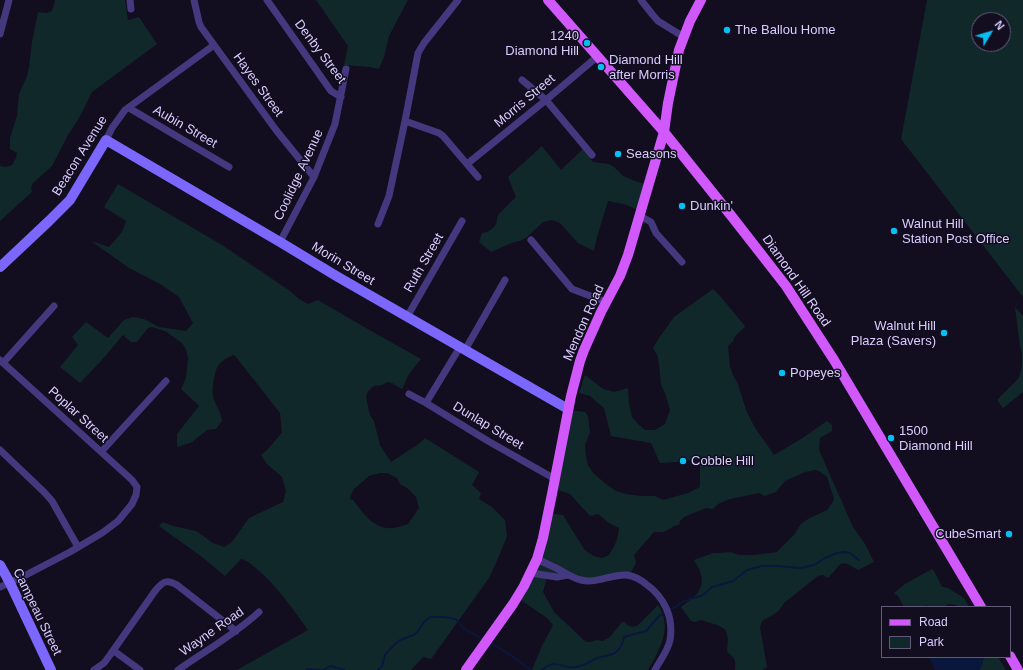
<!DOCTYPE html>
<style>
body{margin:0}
#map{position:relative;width:1023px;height:670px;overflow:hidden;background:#130d20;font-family:Arial,sans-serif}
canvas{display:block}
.legend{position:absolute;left:881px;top:606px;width:130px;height:52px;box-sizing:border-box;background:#130d20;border:1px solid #625a79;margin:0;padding:5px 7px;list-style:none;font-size:12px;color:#d9cefe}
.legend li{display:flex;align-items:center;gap:8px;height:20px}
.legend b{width:20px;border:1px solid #625a79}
.north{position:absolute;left:971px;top:12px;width:40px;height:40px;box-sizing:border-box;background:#130d20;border:1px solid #625a79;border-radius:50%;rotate:52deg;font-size:11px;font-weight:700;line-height:16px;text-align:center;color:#d9cefe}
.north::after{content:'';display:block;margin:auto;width:14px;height:18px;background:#06bff2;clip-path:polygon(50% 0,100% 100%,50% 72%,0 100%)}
</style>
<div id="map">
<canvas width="1023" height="670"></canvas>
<ul class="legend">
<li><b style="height:5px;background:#d158fb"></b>Road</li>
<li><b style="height:11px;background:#11282a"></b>Park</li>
</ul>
<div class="north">N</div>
</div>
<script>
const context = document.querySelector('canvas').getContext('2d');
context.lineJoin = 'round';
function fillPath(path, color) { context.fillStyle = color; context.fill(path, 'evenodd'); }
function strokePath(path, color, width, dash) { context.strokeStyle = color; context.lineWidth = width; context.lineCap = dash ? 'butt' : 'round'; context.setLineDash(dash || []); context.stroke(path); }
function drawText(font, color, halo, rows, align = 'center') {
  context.font = font + ' Arial,sans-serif'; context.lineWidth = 3; context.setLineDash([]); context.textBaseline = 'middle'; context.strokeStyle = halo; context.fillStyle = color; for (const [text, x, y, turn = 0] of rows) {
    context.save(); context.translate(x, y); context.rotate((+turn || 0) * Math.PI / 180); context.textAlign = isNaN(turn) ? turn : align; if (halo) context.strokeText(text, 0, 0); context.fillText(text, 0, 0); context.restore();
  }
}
fillPath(new Path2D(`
 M55 0H125L128 20 139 17 157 44 92 92 79 118 68 135 52 166 33 183 31 188 32 192 0 221V166L6 167 12 165 16 158 17 153 10 149V138L17 116 19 94 27 76 29 67 32 42 38 12 47 13 52 11Z
 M316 0H408L389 36 384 57 379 69 370 67 344 65 348 46Z
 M927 0H1023V297L901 139ZM979 20H1003V44H979Z
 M542 146 561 170 583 149 593 162 609 164 614 167 623 176 635 181 648 185 638 210 624 204 608 201 597 237 594 251 578 243 560 223 552 220 543 222 527 237 520 241 514 242 491 252 479 242 482 233C487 233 493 229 496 224 498 220 496 217 499 214L516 197 508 177Z
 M118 184 222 245 290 291 299 299 308 304 318 300 366 328 421 359 409 374 402 389 392 383 387 382 382 385 374 386 368 391 366 396 369 412 371 417 374 421 380 445 391 462 420 443 425 438 479 472 472 485 481 493 479 499 492 507 505 520 507 536 499 556 489 578 431 659 423 657 411 670H237L308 630C292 608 278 587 257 569 252 565 247 560 241 559L225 576 202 557 159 526 163 522 173 526 196 531 213 543 224 547 231 543 249 518 283 502 286 491 282 477 267 464 261 455 267 450 280 435 282 432 280 413 236 357 234 355C228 357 222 360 218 366 214 372 211 393 214 400 217 408 221 412 222 421L216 429 207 430 192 442 178 447 177 445V434L199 406 181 389 186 378 188 358 186 349 182 343 165 331 152 327 148 328 137 342H131L123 335 101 361 80 383 60 367 78 345 72 337 86 322 108 338 124 320 133 317 144 319 159 327 186 331 193 323 179 297 160 284 129 268 91 241 109 247C117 238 123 233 126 221L104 207ZM380 473H387L397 478 400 484 407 488 416 497 419 508 408 524C403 526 398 527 393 528 374 530 363 513 353 500H351L350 497 354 489 369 476Z
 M713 289 721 297 744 325 745 327 735 336 733 341 728 346 730 367 733 375 738 384 746 410 754 426 774 455 801 439 827 421 832 425V431L820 438 819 450 853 527 865 544 874 562 858 570C838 557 842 564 828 578L823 575 818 576 784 603 780 609 776 613 762 621 760 627 767 667 762 670H735C736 660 735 658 727 652L728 638 725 629 717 625 701 620 695 622 691 621 681 607C693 598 705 591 701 574 700 569 696 564 694 560L713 553H719L731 552 739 555H755L777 552 794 535 801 524 808 519 827 510 833 502 834 498 827 477 819 471 816 470 805 472 785 481 776 492 765 496 759 493 730 499 718 504 713 509 706 508 684 517 680 521 679 525 674 526 664 532H654L634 555 636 563 629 576 596 580 547 577 543 592 554 612 586 642H591L596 640 603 641 610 637 622 622H624C629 626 631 628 637 626L658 605C673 627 660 650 648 670H532L542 646 553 625 547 618 518 598 548 513 563 515 584 549C588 553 596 558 603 558 605 557 607 556 609 555 615 546 618 539 619 528L609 523 598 514 590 516 570 494 553 488 569 410 585 412 588 416 590 432 585 445 586 457 588 465 593 473 606 484 616 491 626 494 641 496H655L663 500 688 493 700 487V461L699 459 677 462 660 463 651 443 611 436 604 408 590 396 579 393 585 375 603 389 614 392 628 388 629 404 632 417 638 424 645 430H655L665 424 670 410 666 396 661 384 658 357 653 348 659 338 674 317Z
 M1015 307 1023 316V392L1003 408 997 400 1019 378 1022 365V354L1020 347Z
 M932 569 934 571 942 587 948 588 964 598 969 607H958L956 605 949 604 943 607H930L926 605 923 607H904L898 596 894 593 905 584Z
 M984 657H998L1006 670H979L982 665Z`), '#11282a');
fillPath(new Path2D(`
 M929 657H984L982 665 979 670H935Z`), '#0a173d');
strokePath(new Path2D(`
 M672 609 682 602 703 595 712 587 733 581 747 570 762 566H777L801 568 814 565 825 558 837 553 844 552 850 553 859 560
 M491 643 518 660 525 666 531 670
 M306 670 308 669 321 670
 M323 670 330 666 344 670
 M378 670 382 666 385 655 393 646 400 640 414 635 419 630 424 622 430 617H444L456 619 463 628 481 638
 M542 670C556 657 562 670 577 667 585 666 590 661 597 658 602 656 604 657 609 655 618 654 623 645 624 637L646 631 659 616 663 614`), '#0a173d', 2);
strokePath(new Path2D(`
 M130 0 131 9
 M194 0 199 22 201 27 276 130 314 177
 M267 0 331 91 341 97
 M458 0 424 43 418 53 405 121 439 133 443 136 478 177
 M641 0 652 14 658 21 684 37
 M0 34 9 0
 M522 80 546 100 592 155
 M129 108 229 167
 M106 140 112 128 125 110 214 45
 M467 164 546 100 598 56
 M640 216 651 222 656 233 682 262
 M378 224 389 196 405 121
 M531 240 572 289 606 302
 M280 242 314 177 335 124 346 69
 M407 317 462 221
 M465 350 505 280
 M0 360 132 480 137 487 136 495 132 504 118 521 102 533 70 552 24 576 0 587
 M3 363 54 306
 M409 394 426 403 488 441 555 479
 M426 403 460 347
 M0 450 44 492 52 501 78 547
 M101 452 166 381
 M537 559C543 562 550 565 556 568 564 572 572 578 581 580 597 584 611 574 627 575 633 576 641 580 646 584 664 597 674 617 670 640 668 651 660 660 655 670
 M531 573 557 577 568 575
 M114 651 140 670
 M94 670 104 663 110 655 155 591C163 581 167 579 177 585L236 631
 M178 670C205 651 234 635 259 612`), '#44397e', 7);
strokePath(new Path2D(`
 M0 267 49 221 70 200 106 140 280 242 338 277 568 409
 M0 565 10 583 51 670`), '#7c67fc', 10);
strokePath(new Path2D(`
 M548 0 664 132 733 218 786 286 834 360 981 607
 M1010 656 1018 670
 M466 670 513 604 524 586 537 559 543 538 552 494 571 396 580 361 584 350 601 312 620 276 628 255 664 132 668 103 679 50 690 21 701 0`), '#d158fb', 10);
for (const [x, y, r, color] of [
 [727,30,4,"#06bff2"],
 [587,43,4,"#06bff2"],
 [601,67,4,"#06bff2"],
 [618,154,4,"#06bff2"],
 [682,206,4,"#06bff2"],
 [894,231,4,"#06bff2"],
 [944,333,4,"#06bff2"],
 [782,373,4,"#06bff2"],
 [891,438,4,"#06bff2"],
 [683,461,4,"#06bff2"],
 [1009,534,4,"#06bff2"]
]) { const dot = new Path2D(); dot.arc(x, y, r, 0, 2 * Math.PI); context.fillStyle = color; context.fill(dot); strokePath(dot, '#130d20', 1.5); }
drawText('13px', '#d9cefe', '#130d20', [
 ["The Ballou Home",735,30],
 ["1240",579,36,"right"],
 ["Diamond Hill",579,51,"right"],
 ["Diamond Hill",609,60],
 ["after Morris",609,75],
 ["Seasons",626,154],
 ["Dunkin'",690,206],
 ["Walnut Hill",902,224],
 ["Station Post Office",902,239],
 ["Walnut Hill",936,326,"right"],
 ["Plaza (Savers)",936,341,"right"],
 ["Popeyes",790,373],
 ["1500",899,431],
 ["Diamond Hill",899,446],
 ["Cobble Hill",691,461],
 ["CubeSmart",1001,534,"right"]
], 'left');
drawText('13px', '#d9cefe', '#130d20', [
 ["Denby Street",320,52,53],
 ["Hayes Street",258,85,54],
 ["Morris Street",525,101,-40],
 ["Aubin Street",185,127,30],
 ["Beacon Avenue",80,156,-58],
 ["Coolidge Avenue",299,175,-65],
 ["Ruth Street",424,263,-60],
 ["Morin Street",343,264,31],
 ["Diamond Hill Road",796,281,55],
 ["Mendon Road",584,323,-66],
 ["Poplar Street",78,415,42],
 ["Dunlap Street",488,426,31],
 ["Campeau Street",37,612,64],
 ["Wayne Road",212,632,-35]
]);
</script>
